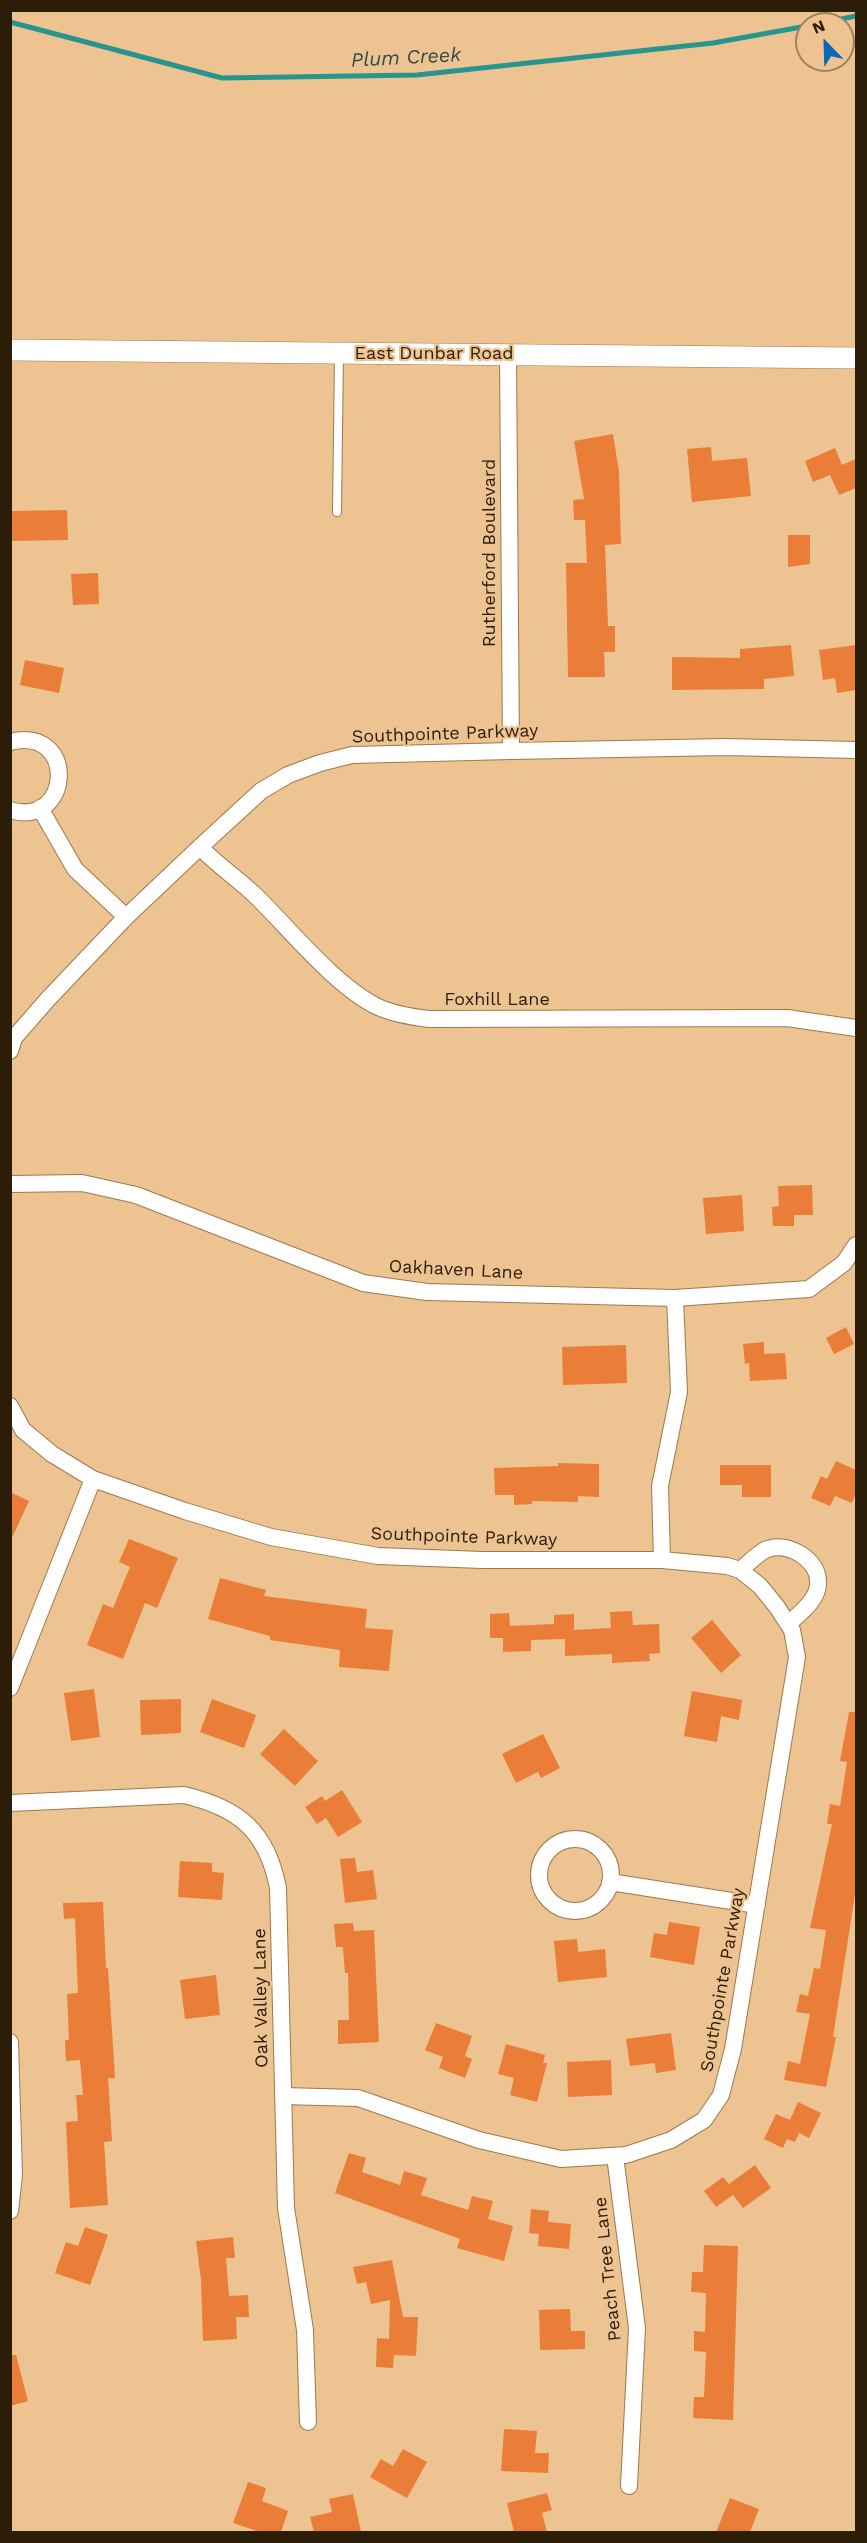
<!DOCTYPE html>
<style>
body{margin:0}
#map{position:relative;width:867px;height:2543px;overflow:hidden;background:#edc392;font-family:"Work Sans",sans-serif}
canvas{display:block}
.frame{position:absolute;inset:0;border:12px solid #2c1d09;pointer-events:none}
.north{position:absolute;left:795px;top:12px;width:60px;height:60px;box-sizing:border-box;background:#edc392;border:2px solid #a0815b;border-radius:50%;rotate:337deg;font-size:16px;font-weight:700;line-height:24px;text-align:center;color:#2c1d09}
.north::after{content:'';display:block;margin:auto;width:21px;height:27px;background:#086ab7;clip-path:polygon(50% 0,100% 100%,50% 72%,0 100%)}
</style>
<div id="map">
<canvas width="867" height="2543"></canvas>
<div class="frame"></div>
<div class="north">N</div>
</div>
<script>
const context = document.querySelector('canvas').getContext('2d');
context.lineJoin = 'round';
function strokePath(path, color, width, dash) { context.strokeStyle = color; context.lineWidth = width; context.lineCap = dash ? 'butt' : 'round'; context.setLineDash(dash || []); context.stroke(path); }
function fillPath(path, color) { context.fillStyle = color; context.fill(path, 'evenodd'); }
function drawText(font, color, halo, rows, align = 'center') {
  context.font = font + ' "Work Sans",sans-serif'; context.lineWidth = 4.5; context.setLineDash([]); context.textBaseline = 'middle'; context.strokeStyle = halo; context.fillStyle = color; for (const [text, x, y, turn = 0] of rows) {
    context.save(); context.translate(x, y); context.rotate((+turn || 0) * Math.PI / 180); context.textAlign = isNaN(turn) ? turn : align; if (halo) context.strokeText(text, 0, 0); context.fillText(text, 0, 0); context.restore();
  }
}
strokePath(new Path2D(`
 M10 22 222 78 417 75 713 43 807 26
 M816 24 856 16`), '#27948e', 5);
fillPath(new Path2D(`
 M613 434 619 472 621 544 605 545 608 626H615V652H604L605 677H568L566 563H587L585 520H574L573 500 584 499 574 441Z
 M711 447 712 461 747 458 751 496 692 502 687 449Z
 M835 448 842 465 856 459V488L839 495 830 475 813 482 805 461Z
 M67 510 68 540 10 541V511Z
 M788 535H810V564L788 567Z
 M98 573 99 604 73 605 71 574Z
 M791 645 794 676 764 679V689L672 690V657L740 658V649Z
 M856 645V690L837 693 835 678 823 680 819 650Z
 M25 660 64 668 59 693 20 685Z
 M812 1185 813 1215H794V1226H773L772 1207 779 1206 778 1186Z
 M742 1195 744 1231 706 1234 703 1198Z
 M846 1327 854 1344 834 1354 826 1338Z
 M764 1342V1354L785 1353 787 1379 750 1381 749 1363 745 1364 743 1344Z
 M626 1345 627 1383 563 1385 562 1347Z
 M836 1461 856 1470V1493L852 1503 835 1496 830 1506 811 1498 821 1476 827 1479Z
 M558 1463 599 1464V1497L578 1496V1502L532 1501V1504L514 1505V1495H495L494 1468 558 1466Z
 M720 1465H771V1497H742V1485H720Z
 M10 1492 29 1501 10 1542Z
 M129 1539 178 1558 157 1608 145 1603 123 1659 87 1645 103 1604 113 1608 130 1567 119 1562Z
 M220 1578 266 1590 264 1596 367 1609 365 1628 393 1630 389 1671 339 1667 340 1650 270 1640V1636L208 1619Z
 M632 1611 633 1625 659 1624 660 1653 649 1654 650 1661 612 1663V1654L565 1656V1639L531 1640V1651L503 1652V1638H490V1614L509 1613 510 1626 554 1624V1615L574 1614V1630L611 1628 610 1612Z
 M712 1620 741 1655 721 1673 691 1638Z
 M94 1689 100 1737 71 1741 64 1693Z
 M692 1691 742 1700 739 1720 721 1716 717 1742 684 1736Z
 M181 1699V1733L141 1735 140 1700Z
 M212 1699 256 1715 244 1748 200 1732Z
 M849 1712H856V1894H855L833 2037H836L826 2087 784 2080 788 2061 800 2064 810 2014 796 2012 800 1994 808 1996 814 1968 820 1969 826 1930 810 1928 832 1824H827L830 1804 840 1806 847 1762 840 1761Z
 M284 1729 318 1761 295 1786 260 1754Z
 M543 1734 560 1768 541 1778 538 1772 516 1783 502 1754Z
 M342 1790 362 1822 338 1837 326 1818 317 1824 305 1807 322 1796 325 1801Z
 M355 1858 357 1872 373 1870 377 1899 345 1903 340 1859Z
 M180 1861 212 1863V1872L224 1873 222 1900 178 1897Z
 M103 1902 106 1968H108L115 2078H108L112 2141 104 2142 108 2205 70 2208 66 2122 78 2121 76 2095H83L80 2060 66 2061 65 2040H69L67 1994 78 1993 77 1969 75 1918 64 1919 63 1903Z
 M669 1922 700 1927 694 1965 650 1957 654 1933 667 1935Z
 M353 1923 354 1931 374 1930 379 2042 338 2044V2020H349L348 1973H345L343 1947H336L334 1924Z
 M577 1939 578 1952 605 1949 607 1977 558 1982 554 1941Z
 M216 1975 220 2015 185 2019 180 1980Z
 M436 2023 472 2036 465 2056 472 2059 465 2078 439 2068 443 2057 425 2050Z
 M671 2033 676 2070 656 2073 655 2063 630 2066 626 2039Z
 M506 2044 545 2055 543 2063H547L537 2102 510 2095 514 2078 498 2074Z
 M611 2060 612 2095 568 2097 567 2062Z
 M798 2102 821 2113 809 2138 799 2133 795 2142 787 2139 783 2148 764 2139 776 2114 790 2120Z
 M349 2153 366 2158 362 2172 400 2185 404 2171 427 2178 421 2195 468 2210 472 2196 493 2201 488 2219 513 2226 504 2261 457 2248 460 2239 335 2193Z
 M755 2165 771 2188 743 2208 733 2195 716 2207 704 2191 723 2177 729 2184Z
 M531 2209 549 2211 548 2222 571 2224 569 2249 538 2246 539 2234 529 2233Z
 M85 2227 108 2235 90 2285 55 2273 66 2242 78 2246Z
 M233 2237 235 2258H226L229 2296 248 2295 249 2317H236L237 2339 203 2341 201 2280 196 2241Z
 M704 2245 738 2246 733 2420 693 2418 694 2397H704L706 2352 694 2351V2331L705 2332 706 2293 691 2292 692 2272H703Z
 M392 2260 403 2317H418L416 2356 394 2355 393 2368 376 2367 377 2338 389 2339 390 2300 371 2304 366 2282 357 2284 353 2267Z
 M570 2309 571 2331H585V2349L540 2350 539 2310Z
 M10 2355H16L28 2401 10 2406Z
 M504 2429 537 2431 535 2453H549L548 2473 501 2471Z
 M403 2449 427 2462 407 2498 370 2477 381 2459 393 2466Z
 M248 2482 266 2488 262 2501 288 2511 281 2532H260L233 2523Z
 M547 2493 552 2510 542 2513 547 2532H514L507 2503Z
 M353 2494 361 2532H314L310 2517 332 2512 329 2499Z
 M730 2498 759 2509 750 2532H716Z`), '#ea7d37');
const service = new Path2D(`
 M337 512 339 353`);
const minor = new Path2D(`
 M508 354 511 751
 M10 742C78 725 72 829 10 810
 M40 808 75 869 126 917
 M200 847C218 866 240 880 258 898 291 931 335 985 376 1006 392 1014 412 1017 429 1019L787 1018 856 1028
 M10 1051 14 1038 48 999 126 917 200 847 261 791 288 775 320 763 352 755 511 751 726 747 856 750
 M10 1184 82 1183 136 1195 363 1283 427 1292 675 1298 809 1289 844 1263 856 1245
 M10 1406 23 1430 52 1454 93 1479 185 1511 271 1537 378 1556 482 1560H662L727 1566 740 1570 760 1586 777 1607 792 1630 797 1657 733 2049 721 2095 704 2120 671 2140 626 2155 561 2159 479 2140 358 2098 283 2096
 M662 1560 660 1486 679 1392 675 1298
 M740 1570C748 1564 756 1555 765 1550 785 1540 817 1558 818 1580 820 1599 800 1613 788 1624
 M10 1688 93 1479
 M10 1803 184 1795C239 1808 267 1831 278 1888L286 2208 305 2330 308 2422
 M539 1875a36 36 0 1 1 72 0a36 36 0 1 1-72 0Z
 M610 1882 757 1905
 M10 2042 14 2175 10 2211
 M615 2156 637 2328 629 2486`);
const tertiary = new Path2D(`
 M10 350 856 358`);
strokePath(service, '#9f784a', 10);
strokePath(minor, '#9f784a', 18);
strokePath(tertiary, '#9f784a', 22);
strokePath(service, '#fff', 8);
strokePath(minor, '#fff', 16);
strokePath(tertiary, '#fff', 21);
drawText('18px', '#2c1d09', '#edc392', [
 ["East Dunbar Road",434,354],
 ["Rutherford Boulevard",490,553,-90],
 ["Southpointe Parkway",445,734,-2],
 ["Foxhill Lane",497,1000],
 ["Oakhaven Lane",456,1270,3],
 ["Southpointe Parkway",464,1537,2],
 ["Southpointe Parkway",723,1980,-80],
 ["Oak Valley Lane",261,1998,-91],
 ["Peach Tree Lane",608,2269,-96]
]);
drawText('italic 20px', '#2e4d4b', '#edc392', [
 ["Plum Creek",406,58,-3]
]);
</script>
